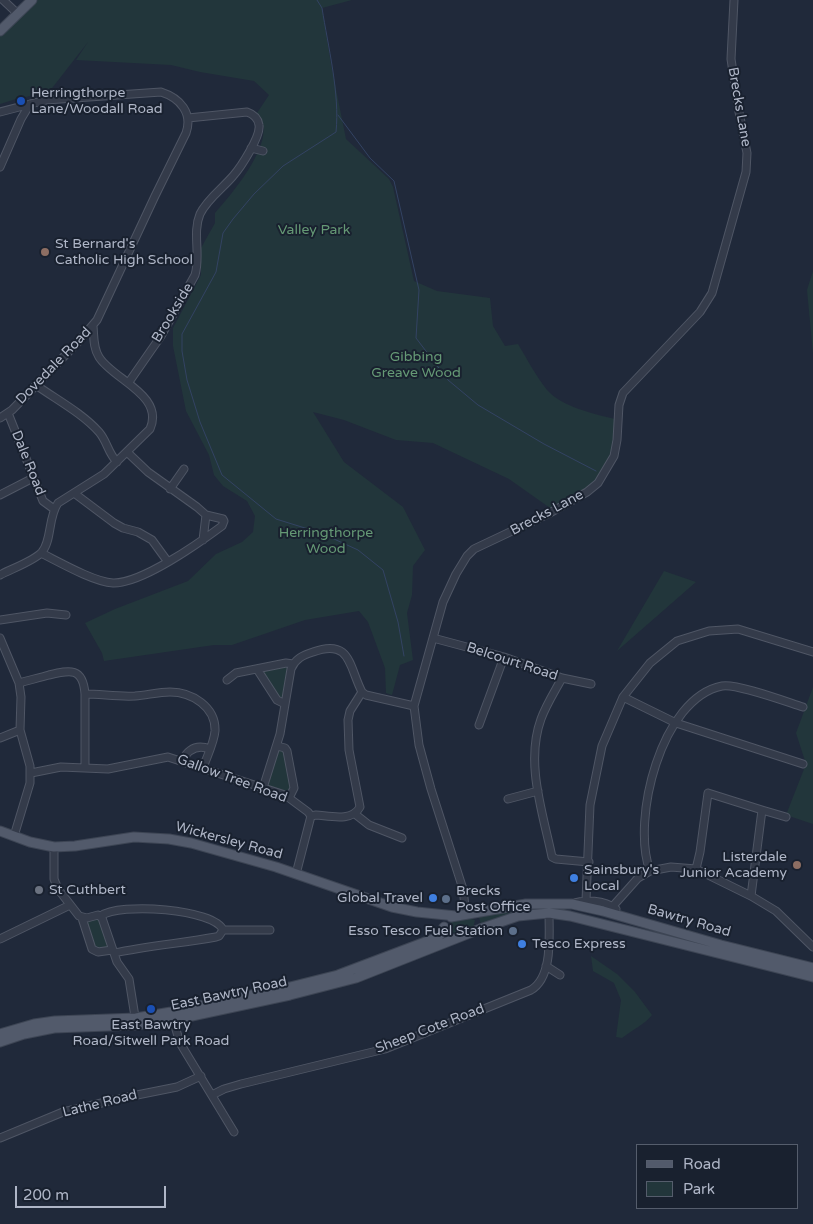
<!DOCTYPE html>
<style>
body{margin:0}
#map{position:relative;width:813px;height:1224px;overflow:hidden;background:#20293a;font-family:"Varela Round",sans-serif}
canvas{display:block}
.legend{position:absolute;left:636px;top:1144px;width:162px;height:65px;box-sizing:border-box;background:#19212f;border:1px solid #555d6c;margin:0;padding:6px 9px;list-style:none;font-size:15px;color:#afb6c7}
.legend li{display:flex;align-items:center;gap:10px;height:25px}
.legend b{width:25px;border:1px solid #555d6c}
.scale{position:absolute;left:15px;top:1186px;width:151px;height:22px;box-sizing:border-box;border:2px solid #afb6c7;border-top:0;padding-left:6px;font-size:15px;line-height:18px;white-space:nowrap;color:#afb6c7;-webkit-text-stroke:4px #19212f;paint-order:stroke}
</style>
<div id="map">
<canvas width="813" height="1224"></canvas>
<ul class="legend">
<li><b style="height:6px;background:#525a6b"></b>Road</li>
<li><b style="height:14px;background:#22363b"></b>Park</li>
</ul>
<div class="scale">200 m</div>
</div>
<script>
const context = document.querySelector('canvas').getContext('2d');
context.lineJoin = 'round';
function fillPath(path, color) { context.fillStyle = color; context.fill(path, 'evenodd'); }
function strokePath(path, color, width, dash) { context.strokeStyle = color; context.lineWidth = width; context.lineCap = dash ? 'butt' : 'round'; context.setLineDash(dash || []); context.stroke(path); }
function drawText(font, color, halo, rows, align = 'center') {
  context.font = font + ' "Varela Round",sans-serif'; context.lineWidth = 4; context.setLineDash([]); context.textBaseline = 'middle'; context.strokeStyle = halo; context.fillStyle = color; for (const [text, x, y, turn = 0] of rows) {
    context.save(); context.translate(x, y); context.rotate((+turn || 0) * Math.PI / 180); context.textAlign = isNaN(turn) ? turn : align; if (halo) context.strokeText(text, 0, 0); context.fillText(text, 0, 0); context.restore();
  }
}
fillPath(new Path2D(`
 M38 0H352L322 8 331 64 346 139 389 179 393 187 414 281 437 291 490 298 493 326 505 346 518 344C527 359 536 376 547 390 562 407 594 414 615 419 615 447 607 475 582 492 573 499 560 503 550 508L509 479 433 443 396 440 344 420 313 412 344 462 403 507 425 550 413 566 412 595 407 613 413 660 400 665 392 695 386 693 385 668 368 622 359 611 305 620 232 645H214L104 661 102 653 85 623 115 609 188 581 216 554 242 542 253 532 255 516 247 501 223 486 214 475 209 455 186 411 173 346V328L201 275V248L215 223V213C231 195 269 150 263 124 262 121 259 116 257 113L269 95 254 81 200 72 171 65 76 60 88 42 49 92 16 99 0 104V36Z
 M813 271V354L807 290Z
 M664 571 696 582 617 651Z
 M287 666 289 668 284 698 281 700 262 674 263 670Z
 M813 687V824L786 815 806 764 796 733Z
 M279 750H284L291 787 289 792 269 786 268 783Z
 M556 907 555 911 481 925 479 917 521 908Z
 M94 918 100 919 109 945 108 947 98 950 94 948 86 921Z
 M468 918 475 920 473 928 458 934 449 931V924L453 920Z
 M591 956 617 974 635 992 652 1015C644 1025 632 1030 622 1038L616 1037 621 1000 614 983 593 971Z`), '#22363b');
strokePath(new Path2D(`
 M317 0 322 8C328 46 340 94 336 132L283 166 254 194 233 219 223 233 216 272 182 334V351L187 380 200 422 222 475 276 519 321 533 358 550 383 570 398 622 404 656
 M338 115 370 158 394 181 419 290 416 338 448 380 478 405 544 444 596 471`), '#334363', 1);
const minor = new Path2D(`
 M3 0 18 14
 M0 112 46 100 161 92C180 98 193 113 186 133L155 196 97 320 79 341 12 410 0 418
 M251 148 263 151
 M0 167 21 119 30 104
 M129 382 161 336 195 275C201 255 192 233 200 214 207 199 223 188 233 176 241 167 261 136 259 125 258 118 253 114 247 112L188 118
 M36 385C57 400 82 413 99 432 107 441 108 453 117 462
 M8 413 41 496 43 501 54 509
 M170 489 184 469
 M74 493 114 523 123 528 138 532 152 540 168 562
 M0 495 33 478
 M203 540 206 515
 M41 553C59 562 94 582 113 583 141 584 199 543 222 526L224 521 223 519 206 515 197 507 148 472 127 452
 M0 575C11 569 34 561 42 552 52 540 48 517 58 503L104 474 150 429C165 395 112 379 99 357 93 348 94 336 93 326
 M0 620 47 613 66 615
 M0 638 19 683 21 697 20 730 30 766V783L14 836
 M433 638 504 657 562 678 591 684
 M257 669 277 700 285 704
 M562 678C555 691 546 705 541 719 525 763 543 813 552 857L556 859 589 862
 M227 680 236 673 286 663 293 664
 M19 683C29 680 39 678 49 675 70 670 83 667 85 694 101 694 118 697 135 696 147 695 159 692 170 692 192 692 216 707 215 731 214 743 207 756 203 768
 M85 694V768
 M623 697 676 723 803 764
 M479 725 504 657
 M0 738 20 730
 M277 746 285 748 287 751 294 788 289 798
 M182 761C188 749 197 744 210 749
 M31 773 61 767 108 769 168 757 285 795 308 812 311 816 296 874
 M263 788 280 734 291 669C295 659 303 655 313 652 351 638 349 667 362 692L366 695 414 706
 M508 799 538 791
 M762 810 786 817
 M355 814 369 825 402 838
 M311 816 316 815C330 816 352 822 360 807L349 750 348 720 350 711 362 692
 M54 847V879L58 889 79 916 87 918 98 915 102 918 117 962 129 979 136 1023
 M696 869 700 852 708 793 762 810 751 896
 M650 871C631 820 661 698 722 686 736 683 787 702 803 707
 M586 900 590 805 602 746 623 697 650 663 677 641 709 631 738 629 813 652
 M572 904C585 899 604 900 616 909
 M613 906 638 878 650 871 671 867 696 869 751 896 776 911 813 947
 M466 915 463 889 431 789 419 745 414 706 443 602 456 574 467 556 474 549 548 514 587 492 598 483 614 456 617 440 619 405 623 393 700 312 712 293 746 172 747 153 739 112 731 59 734 0
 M101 916C119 902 215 909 223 930
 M82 918 92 949 98 952 112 950
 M223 930H270
 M0 939 70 905
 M114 953C148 946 182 943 216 937L219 936 223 930
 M546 966 560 975
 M172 1016 180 1043 234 1132
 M212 1095 224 1089 241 1084 385 1049 531 990C553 977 549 936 549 913
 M0 1138 63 1112 127 1097 177 1087 201 1076`);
const major = new Path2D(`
 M0 31 32 0
 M0 831 30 842 54 847 75 846 134 837 169 839 191 843 276 867 392 907 417 912 456 916
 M451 917 526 904H572L603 911 721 945 813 968
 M0 1034 34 1024 55 1021 136 1018 171 1012 290 987 338 975 436 938 441 934 444 927
 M0 1042 24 1034 54 1028 136 1025 173 1020 290 995 356 978 480 929 518 916 549 913 570 916 813 977`);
strokePath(minor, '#4f5665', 9);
strokePath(major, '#3d4554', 11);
strokePath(minor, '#343b4a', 7);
strokePath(major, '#525a6b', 9);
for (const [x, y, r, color] of [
 [21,101,5,"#1a4fb4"],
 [45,252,5,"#8d6e63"],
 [797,865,5,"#8d6e63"],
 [574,878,5,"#3f7fe0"],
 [39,890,5,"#6b7280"],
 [433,898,5,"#3f7fe0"],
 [446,899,5,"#5c6f8a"],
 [513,931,5,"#5c6f8a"],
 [522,944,5,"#3f7fe0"],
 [151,1009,5,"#1a4fb4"]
]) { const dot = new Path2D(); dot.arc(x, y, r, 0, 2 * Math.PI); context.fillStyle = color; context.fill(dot); strokePath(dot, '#19212f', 2); }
drawText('14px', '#afb6c7', '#19212f', [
 ["Herringthorpe",31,93],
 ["Lane/Woodall Road",31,109],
 ["St Bernard's",55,244],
 ["Catholic High School",55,260],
 ["Listerdale",787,857,"right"],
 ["Junior Academy",787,873,"right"],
 ["Sainsbury's",584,870],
 ["Local",584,886],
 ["St Cuthbert",49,890],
 ["Brecks",456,891],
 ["Post Office",456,907],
 ["Global Travel",423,898,"right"],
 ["Esso Tesco Fuel Station",503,931,"right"],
 ["Tesco Express",532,944],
 ["East Bawtry",151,1025,"center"],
 ["Road/Sitwell Park Road",151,1041,"center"]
], 'left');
drawText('14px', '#afb6c7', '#19212f', [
 ["Brecks Lane",739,107,80],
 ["Brookside",173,313,-59],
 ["Dovedale Road",54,366,-46],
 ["Dale Road",28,463,68],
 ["Brecks Lane",547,513,-28],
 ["Belcourt Road",512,662,18],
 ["Gallow Tree Road",232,779,20],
 ["Wickersley Road",229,841,15],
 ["Bawtry Road",689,921,16],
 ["East Bawtry Road",229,994,-12],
 ["Sheep Cote Road",430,1029,-21],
 ["Lathe Road",100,1104,-14]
]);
drawText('14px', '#659975', '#19212f', [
 ["Valley Park",314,230],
 ["Gibbing",416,357],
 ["Greave Wood",416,373],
 ["Herringthorpe",326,533],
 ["Wood",326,549]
]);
</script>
